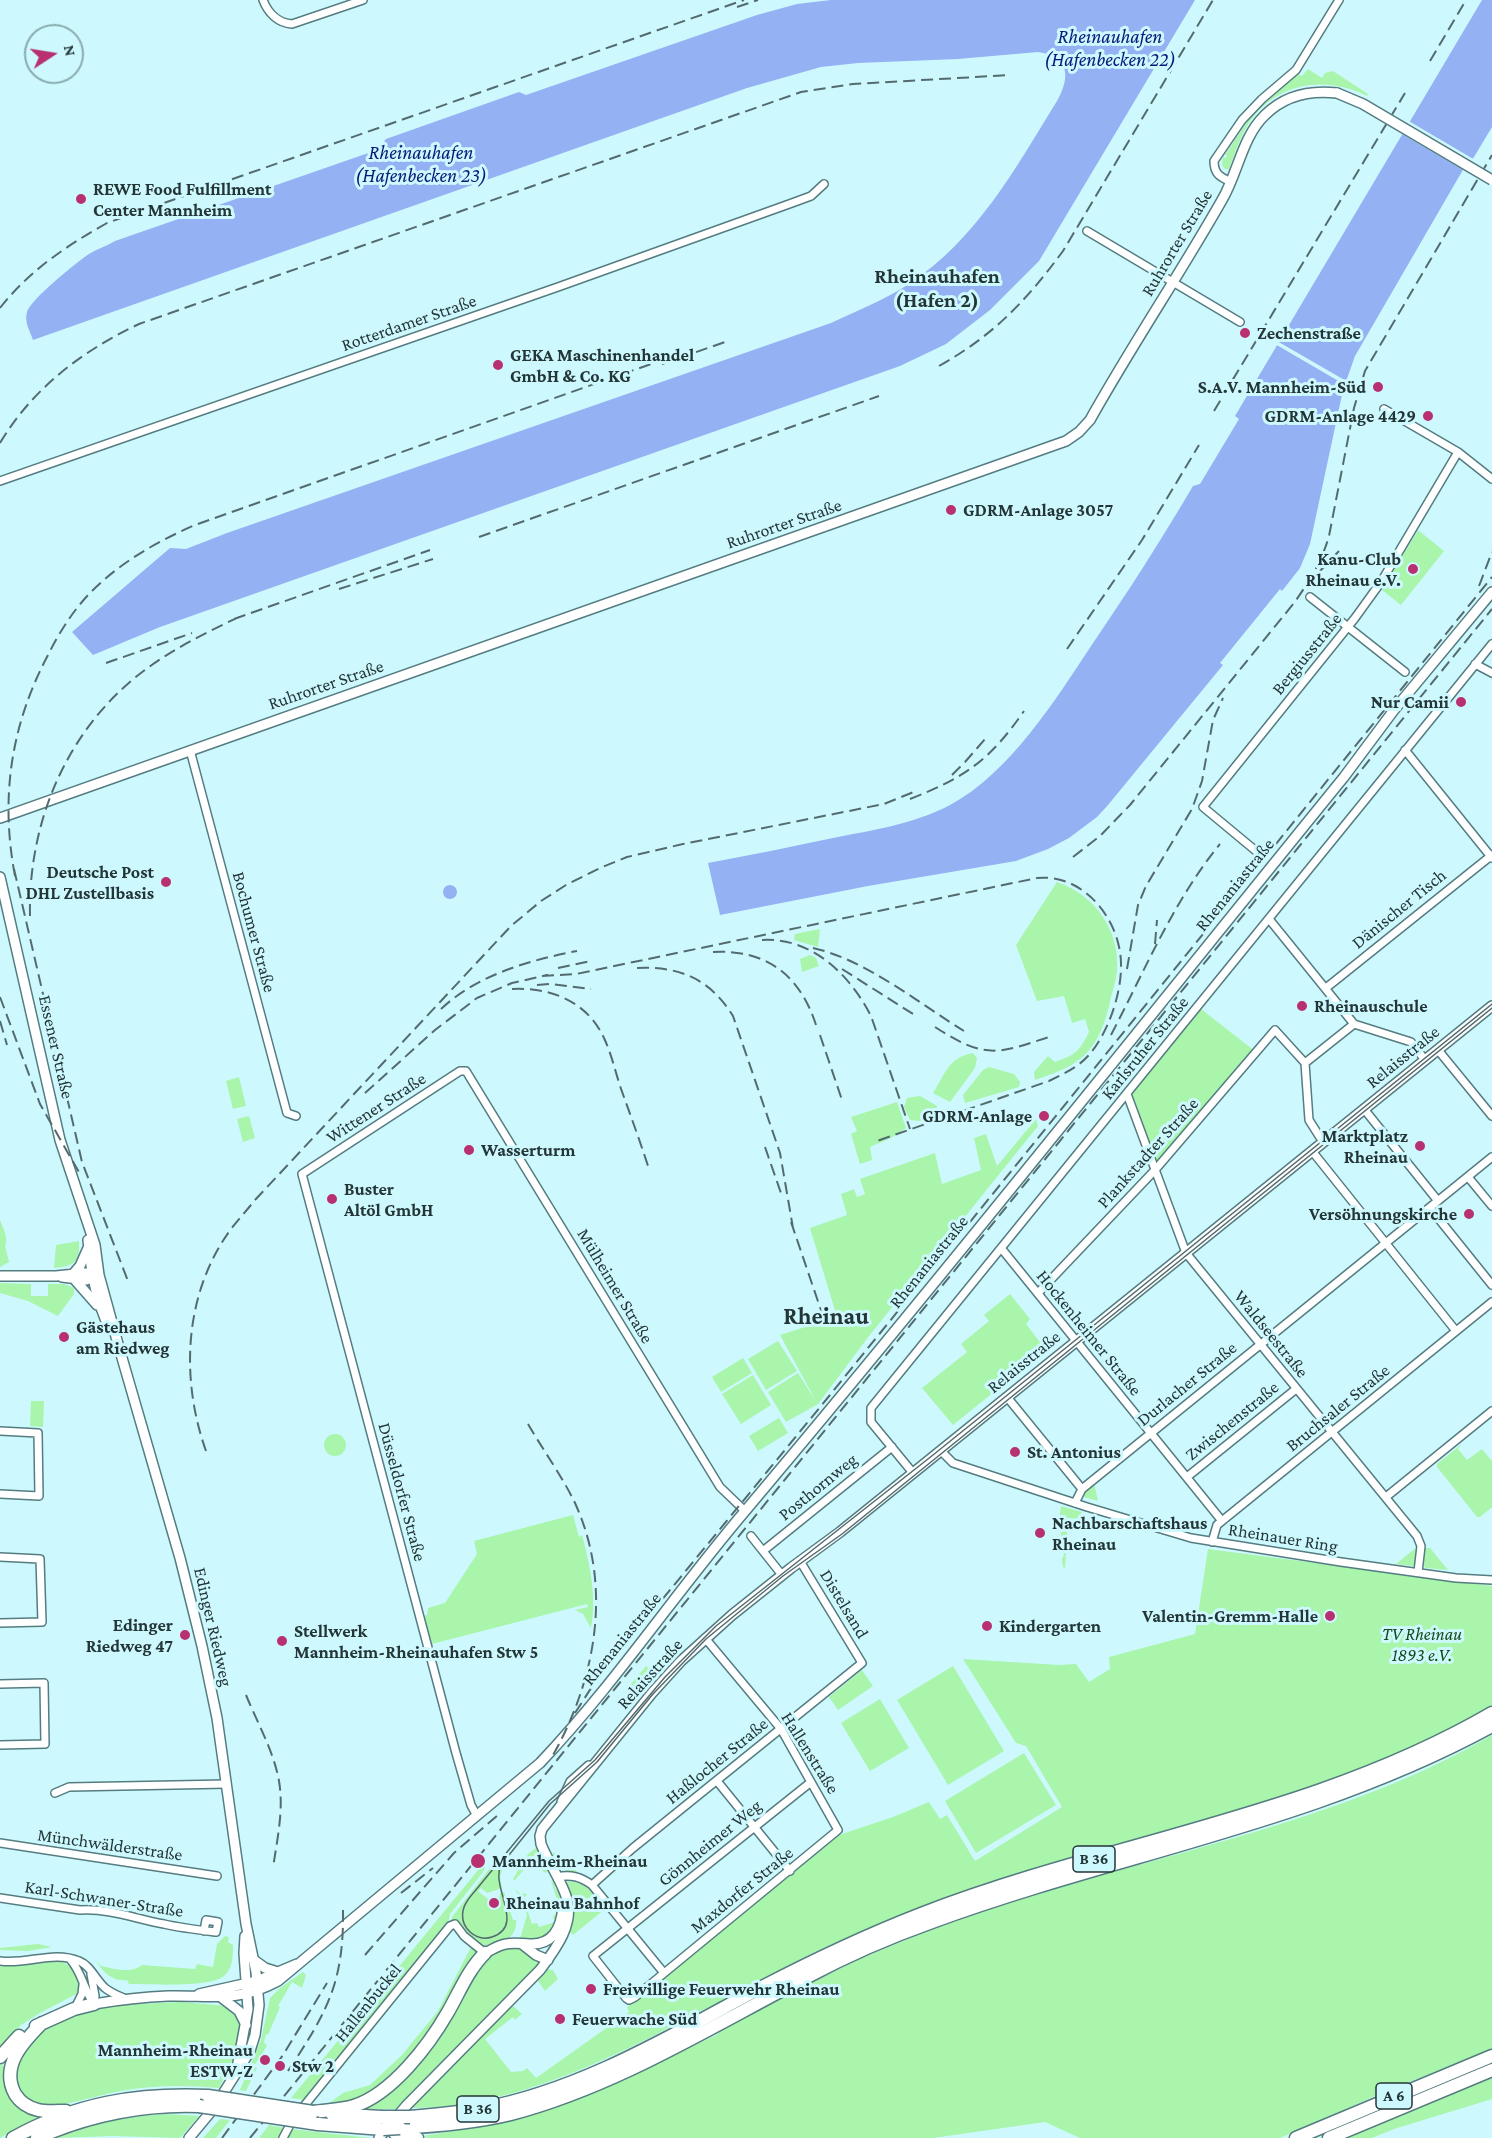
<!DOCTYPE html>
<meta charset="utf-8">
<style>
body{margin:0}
#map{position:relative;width:1492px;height:2138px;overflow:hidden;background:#cdf9fe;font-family:"Crimson Pro",serif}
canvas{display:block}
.north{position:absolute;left:24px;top:24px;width:60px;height:60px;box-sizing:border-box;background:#cdf9fe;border:2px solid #89abae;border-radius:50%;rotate:78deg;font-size:16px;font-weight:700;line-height:24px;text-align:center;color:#243537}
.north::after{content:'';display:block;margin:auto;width:21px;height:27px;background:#b83070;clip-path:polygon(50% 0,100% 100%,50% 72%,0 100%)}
</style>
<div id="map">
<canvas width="1492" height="2138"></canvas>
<div class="north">N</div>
</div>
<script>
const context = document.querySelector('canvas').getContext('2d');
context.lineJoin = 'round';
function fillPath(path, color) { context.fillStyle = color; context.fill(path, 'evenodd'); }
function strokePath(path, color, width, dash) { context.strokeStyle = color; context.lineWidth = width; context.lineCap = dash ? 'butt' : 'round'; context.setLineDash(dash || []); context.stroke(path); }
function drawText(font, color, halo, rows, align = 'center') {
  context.font = font + ' "Crimson Pro",serif'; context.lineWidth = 6; context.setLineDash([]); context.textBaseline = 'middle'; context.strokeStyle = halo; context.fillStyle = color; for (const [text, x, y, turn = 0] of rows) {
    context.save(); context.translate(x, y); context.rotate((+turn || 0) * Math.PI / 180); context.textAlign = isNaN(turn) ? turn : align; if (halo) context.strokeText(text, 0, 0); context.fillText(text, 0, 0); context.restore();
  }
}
fillPath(new Path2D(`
 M1308 69 1322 78 1325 73 1333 71 1368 94 1367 96C1326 75 1276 82 1249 123 1240 137 1235 153 1229 169H1225L1222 165 1223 157 1226 158 1227 156 1225 155 1253 113 1298 74 1302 76Z
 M1418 530 1444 551 1401 605 1382 590Z
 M1057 882C1095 895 1120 930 1117 971 1116 981 1112 992 1110 1002 1106 1019 1101 1035 1090 1049 1077 1066 1055 1073 1035 1080L1034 1072 1048 1056 1055 1062C1075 1055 1079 1052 1089 1032L1085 1019 1072 1023 1064 996 1037 1001 1016 945Z
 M820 929 818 947 794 940 795 934Z
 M810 955 816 958 819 966 802 972 800 959Z
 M1201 1009 1256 1052 1155 1170 1130 1096Z
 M973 1053 977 1058 975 1068 950 1102 933 1093C945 1075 948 1057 973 1053Z
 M989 1067 1014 1074 1020 1082 1019 1087 965 1103 963 1095 983 1070Z
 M239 1077 246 1106 233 1109 226 1081Z
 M920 1096 937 1106 936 1113 920 1121 910 1120 904 1107 907 1098Z
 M897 1102 906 1128 891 1138 870 1147 872 1160 860 1164 851 1134 857 1131 851 1117Z
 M249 1116 255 1138 243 1142 237 1119Z
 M1036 1119 1038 1126 869 1336 818 1404 786 1422 768 1392 798 1373 817 1403 780 1335 837 1317 810 1228 847 1215 841 1194 854 1189 857 1197 865 1194 860 1179 935 1153 942 1184 981 1170 974 1138 986 1134 997 1166Z
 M0 1220C3 1228 9 1239 5 1246L9 1262 0 1267Z
 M79 1241C80 1262 75 1266 54 1268L56 1245Z
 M0 1283 31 1284V1296H48V1284H64L74 1288V1294L58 1316 28 1301 0 1293Z
 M1010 1294 1030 1319 1026 1324 1046 1350 953 1425 922 1388 967 1352 961 1344 989 1321 984 1315Z
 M778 1341 797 1371 766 1390 748 1359Z
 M743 1358 752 1373 721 1392 712 1377Z
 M753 1375 771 1405 741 1424 722 1394Z
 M31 1401H44L43 1427 30 1426Z
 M779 1418 788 1433 758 1451 749 1436Z
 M324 1445a11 11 0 1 1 22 0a11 11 0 1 1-22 0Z
 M1462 1444 1458 1449 1467 1460 1482 1449 1492 1461V1507L1480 1517H1477L1437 1467V1464Z
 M1094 1483 1098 1501 1084 1497C1082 1490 1089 1487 1094 1483Z
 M1061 1506 1082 1512 1077 1519 1068 1518 1065 1568 1063 1567 1062 1559 1064 1555 1059 1521Z
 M573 1515 579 1537 582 1535C590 1565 597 1597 591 1628L583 1614 575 1610 588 1607 587 1604 432 1644 424 1616 427 1615 428 1608 445 1603 477 1554 474 1541Z
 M1417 1547 1416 1562 1413 1566 1396 1564Z
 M1424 1548H1430L1448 1570 1425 1568 1423 1562Z
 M1208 1549 1492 1586V1705C1315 1810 1105 1835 915 1909 877 1924 839 1940 803 1958 769 1975 733 1997 700 2011 680 2019 663 2032 643 2041 570 2077 492 2108 409 2108L512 2005 522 2014 515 2020 513 2017 485 2039 511 2072 523 2071 527 2068 536 2078 629 2012 627 2007 638 2000 671 1969 839 1835 893 1817 929 1802 940 1819 947 1815 975 1861 1062 1807 1026 1746 1016 1743 963 1659 1059 1665 1076 1664 1089 1682 1110 1669 1109 1657 1195 1634Z
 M646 1666 655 1674 634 1698 626 1690Z
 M953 1666 1004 1751 948 1785 897 1700Z
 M862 1670 873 1686 838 1710 829 1697Z
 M880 1699 909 1748 870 1771 841 1723Z
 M1492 1735V2049L1384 2092 1280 2138H1080L1045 2122 933 2138H428L423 2136 513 2121 561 2105 608 2087 718 2034 717 2032C764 2008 810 1982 858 1960 915 1935 973 1914 1032 1896 1186 1848 1351 1817 1492 1735Z
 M1024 1753 1056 1805 976 1853 945 1801Z
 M536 1848 539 1849 549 1868 546 1873 541 1870 545 1865 544 1863 543 1865 534 1858 514 1881 513 1879 528 1854Z
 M553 1852 580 1874C564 1871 555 1869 553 1852Z
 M497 1859 504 1865 500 1877 502 1888 487 1893 481 1888 478 1891 489 1900 492 1909 501 1906 499 1897 500 1896V1893L504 1892 513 1920H516C518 1938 500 1945 484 1947L466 1934 457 1921H451L452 1917Z
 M484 1863 485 1867 483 1872 450 1914 448 1924 305 2100 291 2098Z
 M551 1881 553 1882 556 1890H559C562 1905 558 1917 554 1932L539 1941 520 1939 527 1915 520 1896 513 1888 522 1895 524 1893 527 1895 523 1898 527 1910 532 1911 528 1912 532 1924 537 1923 539 1927 555 1922 553 1917 557 1912 555 1906 559 1905Z
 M567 1882C586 1880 595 1896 605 1909L573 1935 569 1931 570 1900 566 1884Z
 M225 1936 229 1937 228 1942 233 1945C233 1955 233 1969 224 1976 209 1988 149 1984 129 1984L127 1980C113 1982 102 1972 96 1960L101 1966C114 1969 131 1974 142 1965L195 1969 197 1964 213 1967 217 1944Z
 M38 1944 52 1947 28 1951 0 1950V1948Z
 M472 1945 479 1952 450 2003 405 2065 383 2086 351 2103 328 2104 343 2093 370 2085 402 2055 438 2011Z
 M512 1947 522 1949 541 1961 540 1965 399 2109H362L383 2097 474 1967 500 1949Z
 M55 1960C72 1963 80 1975 80 1992L40 2013 21 2025 0 2047V1964L16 1965Z
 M547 1969 553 1970 558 1979 545 1991 538 1981Z
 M303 1972 306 1975 302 1988 292 1982 278 2006 280 2007 268 2035 266 2034 264 2042 267 2046 254 2066 257 2068 246 2091 240 2090 261 2040 270 1998 280 1988Z
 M180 2002 229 2006C255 2023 230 2067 219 2088 186 2085 153 2085 121 2091 102 2094 48 2111 34 2107 19 2102 15 2087 11 2074L31 2037 56 2022 80 2013 119 2005Z
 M1492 2061V2065L1316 2138H1307Z
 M3 2062C4 2081 4 2101 25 2112 29 2114 34 2115 38 2117L0 2138V2066Z
 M1492 2078V2099L1394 2129 1372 2138H1346Z
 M167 2114 199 2116 180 2138 112 2136 56 2138C91 2123 129 2116 167 2114Z
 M220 2119 230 2120 216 2138H203Z
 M269 2125 285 2128 280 2138H259Z
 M290 2129 371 2138H286Z`), '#a8f5ab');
fillPath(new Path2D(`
 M831 0H1195L1039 261 990 310 946 344 900 366 160 627 93 655 72 632 170 548 186 549 227 533 831 323C857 311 884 300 909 284 977 239 1015 169 1057 101 1071 76 1069 57 1038 52L958 59 858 63 821 67 747 88 33 340C30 331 24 322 27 312 30 300 77 262 89 254 97 249 107 246 115 241L377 150 386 139 519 92 526 95 757 15 797 4Z
 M1482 0H1492V127L1474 157 1464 168 1355 356 1343 390 1310 544 1300 568 1282 591 1280 589 1220 663 1223 665 1108 805 1097 817 1069 838 1048 849 1016 861 868 886 720 915 708 863C750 855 791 847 833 838 873 830 914 824 950 805 1010 773 1056 699 1093 643 1128 592 1161 540 1193 486L1200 484 1239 419 1235 416Z
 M443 892a7 7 0 1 1 14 0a7 7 0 1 1-14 0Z`), '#94b1f4');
fillPath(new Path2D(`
 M1407 120 1475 160 1465 171 1400 133Z
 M1277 341 1348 382 1347 386 1275 344Z`), '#cdf9fe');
const street = new Path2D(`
 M263 0C268 13 278 23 292 24L363 0
 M1231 182C1220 177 1214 174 1214 161L1242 120 1262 99 1296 70 1339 0
 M1087 231 1240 322
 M1384 409 1458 452 1492 479
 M0 481 558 287 792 203 811 196 824 184
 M1310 597 1405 672
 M1475 664 1492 673
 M190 750 287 1113 296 1116
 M1405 750 1492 858
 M1256 851 1203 807 1355 618 1381 582 1458 452
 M1269 919 1354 1024 1411 1042 1425 1060
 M1326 988 1492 855
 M1438 1050 1492 1116
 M1305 1063 1354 1024
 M1127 1094 1186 1253 1417 1536 1421 1546 1418 1572
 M1364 1109 1438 1201
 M1312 1151 1456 1331
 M1468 1177 1492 1206
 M1430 1208 1492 1285
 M1001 1248 1222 1521
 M1038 1293 1155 1170 1275 1030 1305 1063 1309 1120 1323 1142
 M1007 1397 1082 1489
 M0 1431 38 1433 39 1496 0 1494
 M941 1451 953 1463 1087 1507 1191 1538 1341 1562 1456 1578 1492 1580
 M913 1473 871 1422V1408L1492 644
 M1187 1477 1296 1389
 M1386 1497 1492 1411
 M1075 1503 1082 1489 1492 1157
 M751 1536 782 1575
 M1212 1542 1217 1525 1492 1302
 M763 1551 892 1447
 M0 1557 40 1559 42 1622 0 1623
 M705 1638 781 1729 838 1830 635 1997 629 2000 626 1998 593 1956 811 1782
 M0 1684 44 1683 45 1744 0 1745
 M717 1781 790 1871
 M55 1793 69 1787 227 1784
 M477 1816 471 1805 456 1753 302 1174 460 1071H466L720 1487 745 1511
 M0 1843 217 1876
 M557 1877C571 1874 581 1877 592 1885L664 1973
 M592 1885 633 1848 862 1663 800 1561
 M0 1898 80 1910C109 1908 136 1919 164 1924 181 1928 199 1930 216 1932L218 1922 206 1920 204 1931
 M70 1959C83 1974 83 1989 94 2004
 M0 1961C27 1965 53 1950 79 1961 90 1965 96 1980 105 1988 111 1993 119 1996 126 1999
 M91 1974 95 1996 94 2004
 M75 2008 82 1994 83 1985
 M300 2111 450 1926 455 1924 464 1936 485 1953
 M283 2138 293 2119`);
const secondary = new Path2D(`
 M0 818 1066 441 1079 432 1090 420C1132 345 1180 274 1222 200 1238 173 1242 137 1265 115 1285 95 1310 90 1337 93
 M0 877 60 1140 95 1245 99 1275 118 1344 180 1558 202 1646 217 1718 246 1924 256 1972 259 2005 255 2035 250 2051 214 2108 189 2138
 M88 1240C91 1273 96 1300 110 1330
 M74 1273 80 1266 88 1248
 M0 1276H56L85 1273 97 1274
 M62 1277 86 1280 95 1277
 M75 1280 97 1305
 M562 1802 571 1782 589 1766
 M522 1944 536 1955 548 1960
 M485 1953C492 1950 498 1945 506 1944 514 1942 522 1944 530 1944 553 1945 561 1928 563 1907
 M254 1960 265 1968 278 1972
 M199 1994 257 1981 297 1964
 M222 1998 239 2011 246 2025
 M94 2004C118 2000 143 1997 168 1996 212 1995 237 2003 278 1981L540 1763C615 1684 676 1592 746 1510 949 1269 1145 1022 1344 777L1394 710 1492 592
 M237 2068 248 2009 244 1953 245 1936
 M379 2138 406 2106 540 1970C555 1950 576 1923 566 1896 560 1878 548 1862 541 1844L540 1836 542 1829 652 1693 681 1661 732 1615 791 1568 840 1532 1492 1006`);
const highway = new Path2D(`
 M42 2023C23 2042 0 2066 15 2094 20 2102 29 2108 38 2110 46 2112 57 2111 66 2111
 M36 2026 74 2009 94 2004
 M0 2057 19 2036
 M313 2112C326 2110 341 2110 354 2106 392 2094 429 2045 448 2012 460 1991 468 1970 485 1953
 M332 2114 381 2117
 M410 2117C434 2115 457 2113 480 2109 582 2090 672 2035 762 1987 814 1960 867 1935 921 1914 1110 1841 1315 1816 1492 1713
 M318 2124 383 2129
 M400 2128C437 2126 474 2123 511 2114 617 2086 712 2026 809 1976 848 1955 890 1937 932 1922 1120 1853 1314 1823 1492 1726
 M395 2133 417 2138
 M13 2138C77 2103 136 2093 208 2096
 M37 2138C89 2115 143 2104 199 2106
 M1296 2138 1492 2056
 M1329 2138 1492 2070`);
strokePath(street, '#547c81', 10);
strokePath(secondary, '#547c81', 12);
strokePath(highway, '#547c81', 15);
strokePath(street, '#fff', 7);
strokePath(secondary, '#fff', 9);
strokePath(highway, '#fff', 12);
strokePath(new Path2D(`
 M1492 1004 933 1455 716 1626 665 1677 595 1760 549 1801 475 1891C470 1897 464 1903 463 1911 460 1928 476 1942 492 1937 526 1926 490 1887 501 1865L550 1804 597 1762 653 1694 706 1639 783 1576 842 1534 1492 1008`), '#536b6e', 1.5);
strokePath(new Path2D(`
 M737 7 758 0
 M1430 61 1466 0
 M0 308C29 271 66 246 107 223L744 0
 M662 364 725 342
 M939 366C994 335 1026 301 1063 251L1213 0
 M1214 411 1405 93
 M0 443C33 388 82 351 139 324L801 92 853 84 1011 75
 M479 537 879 396
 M1320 571 1339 551
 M1479 586 1492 552
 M339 589 433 559
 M234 619 430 550
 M1067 649 1142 540 1199 445
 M106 663 192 633
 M952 775 965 762 986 738
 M910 799C966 777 990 760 1024 711
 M1073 857 1100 836 1130 805 1294 603C1309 582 1322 561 1329 536L1354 408 1365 371 1492 155
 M14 869 82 1162 128 1281
 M15 876C0 797 11 725 48 655 59 633 72 612 89 594 119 563 156 542 195 525L668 358
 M30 916C28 827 63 739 131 681 164 653 203 634 241 616
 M762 940C812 937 850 975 871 1016L910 1129
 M1155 944 1157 920
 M813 948C866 960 917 1002 964 1031
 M713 952C766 949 800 975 816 1025
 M558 968 591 961
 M637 968C680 966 710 979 733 1016L780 1153 793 1228
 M842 969 913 1014
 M1127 969 1138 905 1146 886 1192 809 1202 781 1213 720 1223 698
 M542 976 576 974 1037 878C1083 873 1120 919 1121 963 1122 993 1108 1034 1088 1056 1077 1068 1063 1074 1049 1081L877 1141
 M537 985 550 984 591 989
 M512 989C550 987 587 1001 604 1038 611 1053 615 1070 620 1086 630 1114 640 1141 649 1169
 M0 997 40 1104 80 1174
 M441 1009C477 975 530 960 577 951
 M0 1021 7 1045
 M935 1027C986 1060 997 1054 1052 1036
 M820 1035 843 1103
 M1111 1035C1145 970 1174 900 1220 844
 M365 1093 435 1030 477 998 512 983 548 975
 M765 1147 782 1196
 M791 1222 824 1319
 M528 1424C543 1450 562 1476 575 1503 613 1586 596 1679 553 1755
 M206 1451C180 1378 184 1293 231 1229 239 1219 247 1210 255 1200L511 926 541 901 566 885 600 868 627 857 683 844 884 804 916 791
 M246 1695C257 1722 274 1752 279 1781 284 1810 277 1840 273 1868
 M575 1713 597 1679 830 1395 1492 577
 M401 1893 433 1868
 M365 1955 454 1853 498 1815
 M288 2071C327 2012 344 1983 343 1910
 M222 2138 283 2055 327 1983
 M250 2138 1492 609`), '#536b6e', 2, [12, 6]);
const secondaryBridge = new Path2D(`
 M1337 93 1363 104 1492 180`);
const highwayBridge = new Path2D(`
 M208 2096 313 2112
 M199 2106 318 2124
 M381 2117H410
 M383 2129 400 2128`);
strokePath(secondaryBridge, '#547c81', 12, []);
strokePath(highwayBridge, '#547c81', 15, []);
strokePath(secondaryBridge, '#fff', 9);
strokePath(highwayBridge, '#fff', 12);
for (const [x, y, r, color] of [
 [81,199,6,"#b83070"],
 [1245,333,6,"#b83070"],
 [498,365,6,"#b83070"],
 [1378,387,6,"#b83070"],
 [1428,416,6,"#b83070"],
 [951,510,6,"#b83070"],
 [1413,569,6,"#b83070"],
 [1461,702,6,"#b83070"],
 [166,882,6,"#b83070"],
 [1302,1006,6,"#b83070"],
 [1044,1116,6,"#b83070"],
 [1420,1146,6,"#b83070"],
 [469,1150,6,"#b83070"],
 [332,1199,6,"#b83070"],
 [1469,1214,6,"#b83070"],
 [64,1337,6,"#b83070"],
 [1015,1452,6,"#b83070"],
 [1040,1533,6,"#b83070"],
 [1330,1616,6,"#b83070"],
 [987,1626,6,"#b83070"],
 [185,1635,6,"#b83070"],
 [282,1641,6,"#b83070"],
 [478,1861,8,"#b83070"],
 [494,1903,6,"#b83070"],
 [591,1989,6,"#b83070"],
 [560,2019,6,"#b83070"],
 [265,2060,6,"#b83070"],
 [280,2066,6,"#b83070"]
]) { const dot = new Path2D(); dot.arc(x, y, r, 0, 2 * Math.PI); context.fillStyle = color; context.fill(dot); strokePath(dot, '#cdf9fe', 2); }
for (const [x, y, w] of [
 [1094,1859,42],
 [1394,2096,36],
 [478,2109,42]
]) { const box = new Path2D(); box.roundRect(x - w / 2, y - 13, w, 26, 4.5); context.fillStyle = '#cdf9fe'; context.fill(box); strokePath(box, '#243537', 1.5); }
drawText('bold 16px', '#243537', null, [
 ["B 36",1094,1859],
 ["A 6",1394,2096],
 ["B 36",478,2109]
]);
drawText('bold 18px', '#243537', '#cdf9fe', [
 ["REWE Food Fulfillment",93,189],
 ["Center Mannheim",93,210],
 ["Zechenstraße",1257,333],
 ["GEKA Maschinenhandel",510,355],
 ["GmbH & Co. KG",510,376],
 ["S.A.V. Mannheim-Süd",1366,387,"right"],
 ["GDRM-Anlage 4429",1416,416,"right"],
 ["GDRM-Anlage 3057",963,510],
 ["Kanu-Club",1401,559,"right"],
 ["Rheinau e.V.",1401,580,"right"],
 ["Nur Camii",1449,702,"right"],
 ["Deutsche Post",154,872,"right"],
 ["DHL Zustellbasis",154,893,"right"],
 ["Rheinauschule",1314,1006],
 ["GDRM-Anlage",1032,1116,"right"],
 ["Marktplatz",1408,1136,"right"],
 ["Rheinau",1408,1157,"right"],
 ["Wasserturm",481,1150],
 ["Buster",344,1189],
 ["Altöl GmbH",344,1210],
 ["Versöhnungskirche",1457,1214,"right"],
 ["Gästehaus",76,1327],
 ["am Riedweg",76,1348],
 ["St. Antonius",1027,1452],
 ["Nachbarschaftshaus",1052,1523],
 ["Rheinau",1052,1544],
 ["Valentin-Gremm-Halle",1318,1616,"right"],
 ["Edinger",173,1625,"right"],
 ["Riedweg 47",173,1646,"right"],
 ["Kindergarten",999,1626],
 ["Stellwerk",294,1631],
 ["Mannheim-Rheinauhafen Stw 5",294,1652],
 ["Mannheim-Rheinau",492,1861],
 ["Rheinau Bahnhof",506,1903],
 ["Freiwillige Feuerwehr Rheinau",603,1989],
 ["Feuerwache Süd",572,2019],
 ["Mannheim-Rheinau",253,2050,"right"],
 ["ESTW-Z",253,2071,"right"],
 ["Stw 2",292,2066]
], 'left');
drawText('18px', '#243537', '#cdf9fe', [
 ["Ruhrorter Straße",1177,243,-59],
 ["Rotterdamer Straße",409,323,-19],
 ["Ruhrorter Straße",784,524,-19],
 ["Bergiusstraße",1307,654,-51],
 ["Ruhrorter Straße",326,685,-19],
 ["Rhenaniastraße",1235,885,-51],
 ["Dänischer Tisch",1399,909,-39],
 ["Bochumer Straße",254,932,75],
 ["Essener Straße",56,1047,77],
 ["Karlsruher Straße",1145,1048,-51],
 ["Relaisstraße",1403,1057,-39],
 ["Wittener Straße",376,1108,-33],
 ["Plankstadter Straße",1148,1153,-48],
 ["Rhenaniastraße",929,1262,-51],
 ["Mülheimer Straße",615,1286,59],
 ["Hockenheimer Straße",1089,1333,51],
 ["Waldseestraße",1271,1334,51],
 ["Relaisstraße",1024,1362,-39],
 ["Durlacher Straße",1187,1384,-39],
 ["Bruchsaler Straße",1338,1408,-39],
 ["Zwischenstraße",1232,1421,-39],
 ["Posthornweg",818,1487,-39],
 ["Düsseldorfer Straße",402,1492,75],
 ["Rheinauer Ring",1283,1538,9],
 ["Distelsand",844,1604,59],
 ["Edinger Riedweg",213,1627,77],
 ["Rhenaniastraße",622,1639,-51],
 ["Relaisstraße",650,1674,-48],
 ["Hallenstraße",810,1753,58],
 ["Haßlocher Straße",717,1761,-39],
 ["Gönnheimer Weg",710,1843,-39],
 ["Münchwälderstraße",110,1845,8],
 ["Maxdorfer Straße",742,1890,-39],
 ["Karl-Schwaner-Straße",104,1899,9],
 ["Hallenbuckel",368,2003,-51]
]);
drawText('italic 18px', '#144a1b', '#cdf9fe', [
 ["TV Rheinau",1422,1634],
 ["1893 e.V.",1422,1655]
]);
drawText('italic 20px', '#081a79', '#cdf9fe', [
 ["Rheinauhafen",1110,37],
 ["(Hafenbecken 22)",1110,60],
 ["Rheinauhafen",421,153],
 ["(Hafenbecken 23)",421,176]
]);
drawText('bold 21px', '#243537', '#cdf9fe', [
 ["Rheinauhafen",937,277],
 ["(Hafen 2)",937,301]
]);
drawText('bold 24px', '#243537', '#cdf9fe', [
 ["Rheinau",826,1317]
]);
</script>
